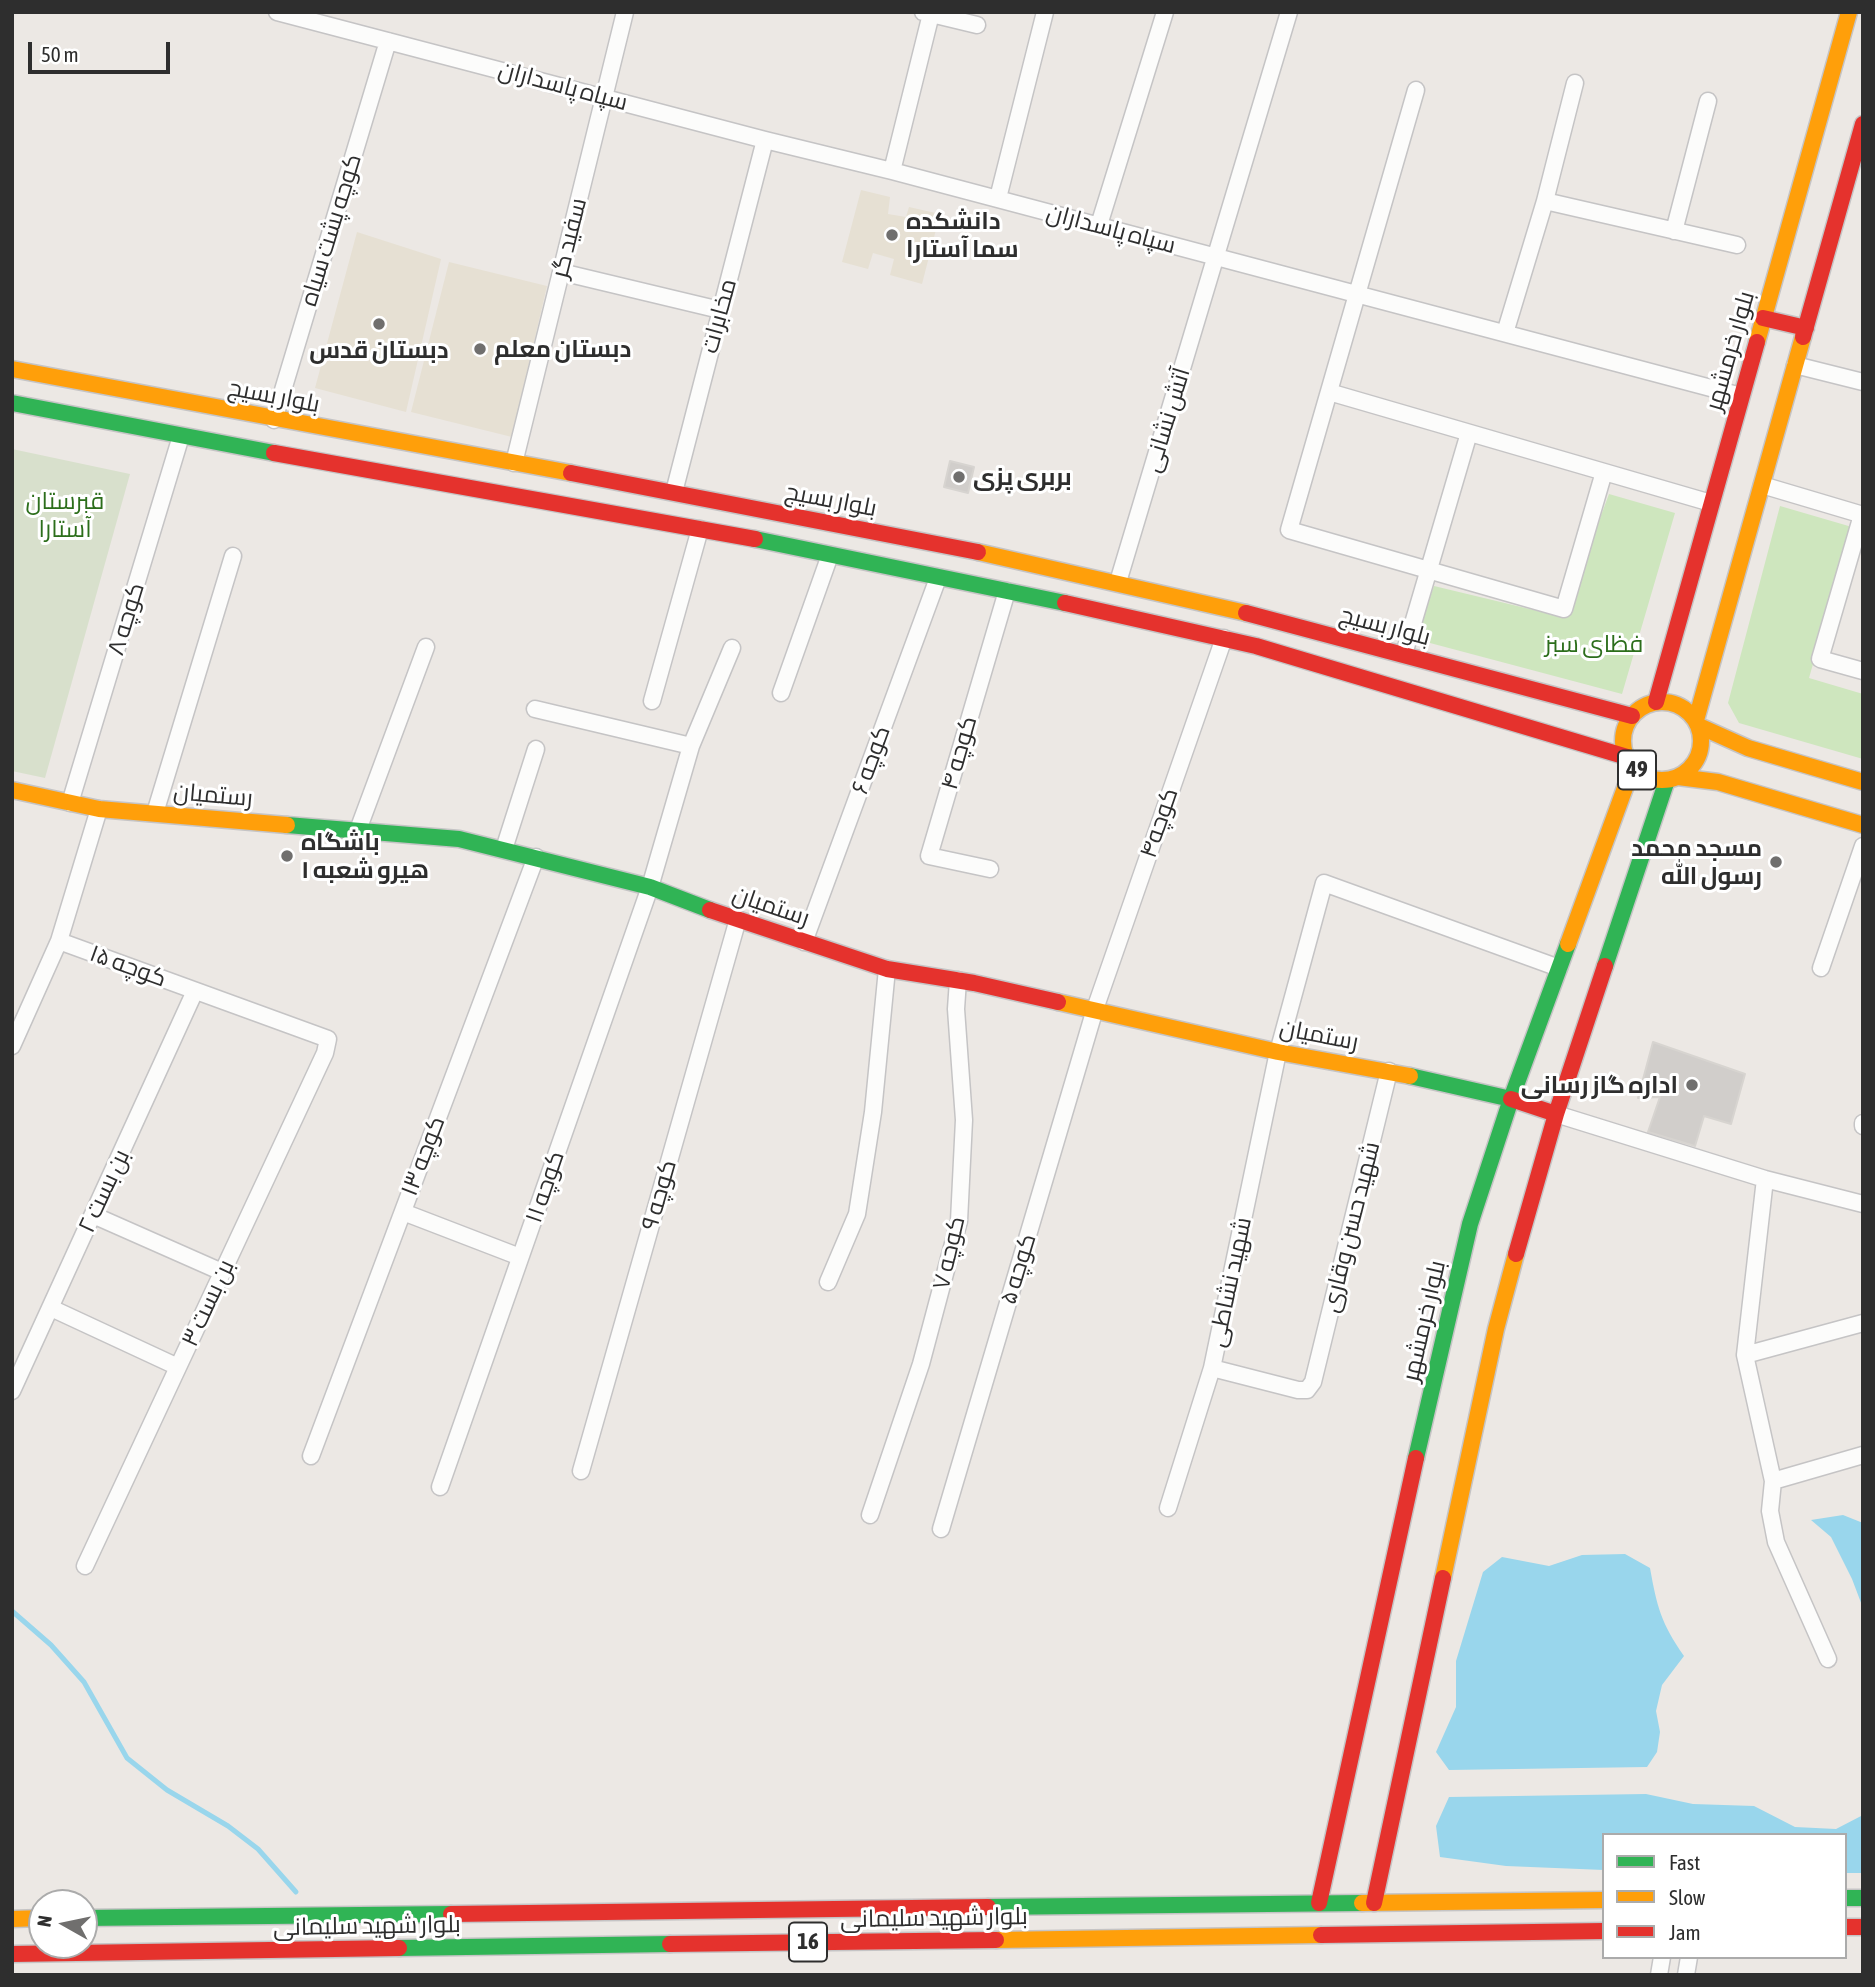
<!DOCTYPE html>
<meta charset="utf-8">
<style>
body{margin:0}
#map{position:relative;width:1875px;height:1987px;overflow:hidden;background:#ece8e4;font-family:"Asap Condensed",sans-serif}
canvas{display:block}
.frame{position:absolute;inset:0;border:14px solid #2e2e2e;pointer-events:none}
.legend{position:absolute;left:1602px;top:1833px;width:245px;height:126px;box-sizing:border-box;background:#fff;border:2px solid #ababab;margin:0;padding:9px 12px;list-style:none;font-size:21px;color:#2e2e2e}
.legend li{display:flex;align-items:center;gap:14px;height:35px}
.legend b{width:35px;border:2px solid #ababab}
.north{position:absolute;left:28px;top:1889px;width:70px;height:70px;box-sizing:border-box;background:#fff;border:2px solid #ababab;border-radius:50%;rotate:279deg;font-size:19px;font-weight:700;line-height:28px;text-align:center;color:#2e2e2e}
.north::after{content:'';display:block;margin:auto;width:24px;height:32px;background:#706f6e;clip-path:polygon(50% 0,100% 100%,50% 72%,0 100%)}
.scale{position:absolute;left:28px;top:42px;width:142px;height:32px;box-sizing:border-box;border:4px solid #2e2e2e;border-top:0;padding-left:9px;font-size:21px;line-height:24px;white-space:nowrap;color:#2e2e2e;-webkit-text-stroke:5px #fff;paint-order:stroke}
</style>
<div id="map">
<canvas width="1875" height="1987"></canvas>
<div class="frame"></div>
<ul class="legend">
<li><b style="height:9px;background:#30b455"></b>Fast</li>
<li><b style="height:9px;background:#ff9f0a"></b>Slow</li>
<li><b style="height:9px;background:#e5322d"></b>Jam</li>
</ul>
<div class="north">N</div>
<div class="scale">50 m</div>
</div>
<script>
const context = document.querySelector('canvas').getContext('2d');
context.lineJoin = 'round';
function fillPath(path, color) { context.fillStyle = color; context.fill(path, 'evenodd'); }
function strokePath(path, color, width, dash) { context.strokeStyle = color; context.lineWidth = width; context.lineCap = dash ? 'butt' : 'round'; context.setLineDash(dash || []); context.stroke(path); }
function drawText(font, color, halo, rows, align = 'center') {
  context.font = font + ' "Asap Condensed",Cairo,sans-serif'; context.lineWidth = 6; context.setLineDash([]); context.textBaseline = 'middle'; context.strokeStyle = halo; context.fillStyle = color; for (const [text, x, y, turn = 0] of rows) {
    context.save(); context.translate(x, y); context.rotate((+turn || 0) * Math.PI / 180); context.textAlign = isNaN(turn) ? turn : align; if (halo) context.strokeText(text, 0, 0); context.fillText(text, 0, 0); context.restore();
  }
}
fillPath(new Path2D(`
 M861 190 890 197 888 214 906 217 909 207 940 214 922 284 890 275 894 259 873 253 868 269 842 262Z
 M357 232 441 259 406 412 315 388Z
 M449 262 547 286 512 437 411 412Z`), '#e6e0d3');
fillPath(new Path2D(`
 M1609 494 1675 513 1622 694 1415 639 1434 586 1563 617Z
 M1780 506 1852 527 1809 678 1863 694V759L1739 723 1728 703Z`), '#cee6be');
fillPath(new Path2D(`
 M12 449 130 474 45 778 12 771Z`), '#d8e0cc');
fillPath(new Path2D(`
 M1843 1515 1863 1523V1608L1852 1579 1831 1537 1811 1520Z
 M1625 1554 1650 1568C1657 1607 1661 1623 1684 1656L1662 1685 1656 1711 1660 1732 1657 1752 1647 1767 1449 1770 1436 1752 1456 1707V1661L1483 1572 1502 1557 1549 1566 1582 1555Z
 M1646 1794 1693 1804 1754 1806 1795 1827 1836 1829 1863 1815V1873H1845V1835H1604V1870L1506 1866 1440 1857 1436 1826 1449 1797Z`), '#99d6ec');
strokePath(new Path2D(`
 M12 1611 51 1645 84 1682 127 1758 167 1790 228 1826 258 1849 296 1892`), '#99d6ec', 5);
const building = new Path2D(`
 M950 461 974 467 968 493 944 487Z
 M1653 1042 1745 1074 1731 1124 1704 1116 1695 1146 1648 1132 1660 1097 1638 1098Z`);
fillPath(building, '#d1cecb');
strokePath(building, '#d7d4d0', 2);
const street = new Path2D(`
 M277 12 765 140 892 171 1741 396
 M923 12 977 25
 M1416 90 1289 530 1564 609 1604 472
 M892 171 931 14
 M998 198 1045 12
 M1545 201 1575 83
 M1099 225 1165 12
 M1674 231 1708 101
 M561 272 720 310
 M1505 333 1545 201 1737 245
 M1795 365 1863 382
 M1329 392 1711 503
 M274 420 388 41
 M514 463 625 12
 M1762 485 1863 515
 M674 492 765 140
 M1862 515 1820 659 1863 671
 M1118 582 1289 12
 M1404 654 1469 433
 M781 693 830 555
 M652 701 700 529
 M535 709 691 746
 M70 803 181 436
 M155 813 233 556
 M358 830 426 647
 M504 849 536 749
 M990 869 929 856 1007 591
 M59 941 328 1039 325 1053 85 1566
 M804 942 938 578
 M1821 968 1863 846
 M12 1046 59 941 99 809
 M1556 1114 1765 1179 1863 1204
 M1863 1123V1126
 M1765 1179 1745 1355 1773 1481 1770 1511 1776 1542 1828 1659
 M403 1212 520 1257
 M93 1215 222 1272
 M828 1282 857 1214 873 1112 887 969
 M51 1308 178 1367
 M1745 1355 1863 1323
 M1212 1368 1298 1390H1307L1313 1382 1389 1071
 M12 1391 195 991
 M311 1456 536 857
 M581 1471 738 919
 M1773 1481 1863 1455
 M440 1487 650 887 691 746 732 648
 M1168 1508 1212 1368 1278 1052 1324 883 1559 968
 M870 1515 921 1364 959 1221 964 1120 956 1009 958 980
 M941 1529 1095 1009 1224 638
 M1659 1975 1662 1957
 M1686 1975 1689 1957`);
const fast = new Path2D(`
 M12 403 274 453
 M755 539 1065 603
 M287 825 459 839 650 887 710 910
 M1605 966 1667 780
 M1410 1076 1511 1099
 M1416 1458 1470 1224 1511 1099 1568 944
 M1845 1898H1863
 M988 1907 1362 1903
 M84 1918 451 1914
 M399 1948 670 1944`);
const slow = new Path2D(`
 M1757 342 1849 12
 M12 369 571 473
 M978 552 1246 613
 M1623 741a39 39 0 1 1 78 0a39 39 0 1 1-78 0Z
 M1696 720 1803 337
 M1699 726 1748 748 1863 782
 M1678 777 1718 782 1863 825
 M12 790 99 809 287 825
 M1568 944 1633 766
 M1058 1002 1278 1052 1410 1076
 M1443 1578 1496 1329 1516 1254
 M1362 1903 1604 1900
 M12 1919 42 1918
 M996 1940 1321 1935`);
const jam = new Path2D(`
 M1763 318 1806 328
 M1803 337 1863 124
 M274 453 755 539
 M571 473 978 552
 M1065 603 1256 646 1627 757
 M1246 613 1632 716
 M1656 702 1757 342
 M710 910 887 969 974 983 1058 1002
 M1511 1099 1556 1114
 M1516 1254 1556 1114 1605 966
 M1319 1903 1416 1458
 M1374 1903 1443 1578
 M451 1914 988 1907
 M1845 1927H1863
 M1321 1935 1604 1931
 M670 1944 996 1940
 M12 1954 399 1948`);
strokePath(street, '#c5c4c5', 19);
strokePath(fast, '#c5c4c5', 19);
strokePath(slow, '#c5c4c5', 19);
strokePath(jam, '#c5c4c5', 19);
strokePath(street, '#fcfcfb', 16);
strokePath(fast, '#30b455', 16);
strokePath(slow, '#ff9f0a', 16);
strokePath(jam, '#e5322d', 16);
for (const [x, y, r, color] of [
 [892,235,7,"#706f6e"],
 [379,324,7,"#706f6e"],
 [480,349,7,"#706f6e"],
 [959,477,7,"#706f6e"],
 [287,856,7,"#706f6e"],
 [1776,862,7,"#706f6e"],
 [1692,1085,7,"#706f6e"]
]) { const dot = new Path2D(); dot.arc(x, y, r, 0, 2 * Math.PI); context.fillStyle = color; context.fill(dot); strokePath(dot, '#fff', 2.5); }
for (const [x, y, w] of [
 [1637,770,38],
 [808,1942,38]
]) { const box = new Path2D(); box.roundRect(x - w / 2, y - 19.5, w, 39, 5); context.fillStyle = '#fff'; context.fill(box); strokePath(box, '#2e2e2e', 2); }
drawText('bold 23px', '#2e2e2e', null, [
 ["49",1637,770],
 ["16",808,1942]
]);
drawText('24px', '#2e2e2e', '#fff', [
 ["سپاه پاسداران",563,86,15],
 ["سپاه پاسداران",1111,229,15],
 ["کوچه پشت سیاه",331,230,-73],
 ["سفید گر",569,238,-76],
 ["مخابرات",719,316,-75],
 ["بلوار خرمشهر",1730,351,-74],
 ["بلوار بسیج",274,396,11],
 ["آتش نشانی",1167,420,-73],
 ["بلوار بسیج",831,500,11],
 ["کوچه ۸",126,619,-73],
 ["بلوار بسیج",1385,626,15],
 ["کوچه ۴",959,753,-74],
 ["کوچه ۶",871,760,-70],
 ["رستمیان",213,795,5],
 ["کوچه۴",1159,823,-71],
 ["رستمیان",771,906,19],
 ["کوچه ۱۵",128,966,20],
 ["رستمیان",1319,1035,11],
 ["کوچه ۱۳",423,1156,-69],
 ["کوچه ۱۱",545,1187,-71],
 ["بن بست ۲",104,1191,-65],
 ["کوچه ۹",659,1195,-74],
 ["شهید حسن وقاری",1351,1227,-76],
 ["کوچه ۷",949,1253,-77],
 ["کوچه ۵",1018,1269,-73],
 ["شهید نشاطی",1230,1282,-78],
 ["بن بست ۳",208,1303,-65],
 ["بلوار خرمشهر",1424,1321,-77],
 ["بلوار شهید سلیمانی",934,1918,-1],
 ["بلوار شهید سلیمانی",367,1926,-1]
]);
drawText('bold 24px', '#2e2e2e', '#fff', [
 ["دانشکده",906,221],
 ["سما آستارا",906,249],
 ["دبستان معلم",494,349],
 ["دبستان قدس",379,350,"center"],
 ["بربری پزی",973,477],
 ["باشگاه",301,842],
 ["هیرو شعبه ۱",301,870],
 ["مسجد محمد",1762,848,"right"],
 ["رسول الله",1762,876,"right"],
 ["اداره گاز رسانی",1678,1085,"right"]
], 'left');
drawText('24px', '#2c6e1b', '#fff', [
 ["قبرستان",65,501],
 ["آستارا",65,529],
 ["فظای سبز",1594,644]
]);
</script>
